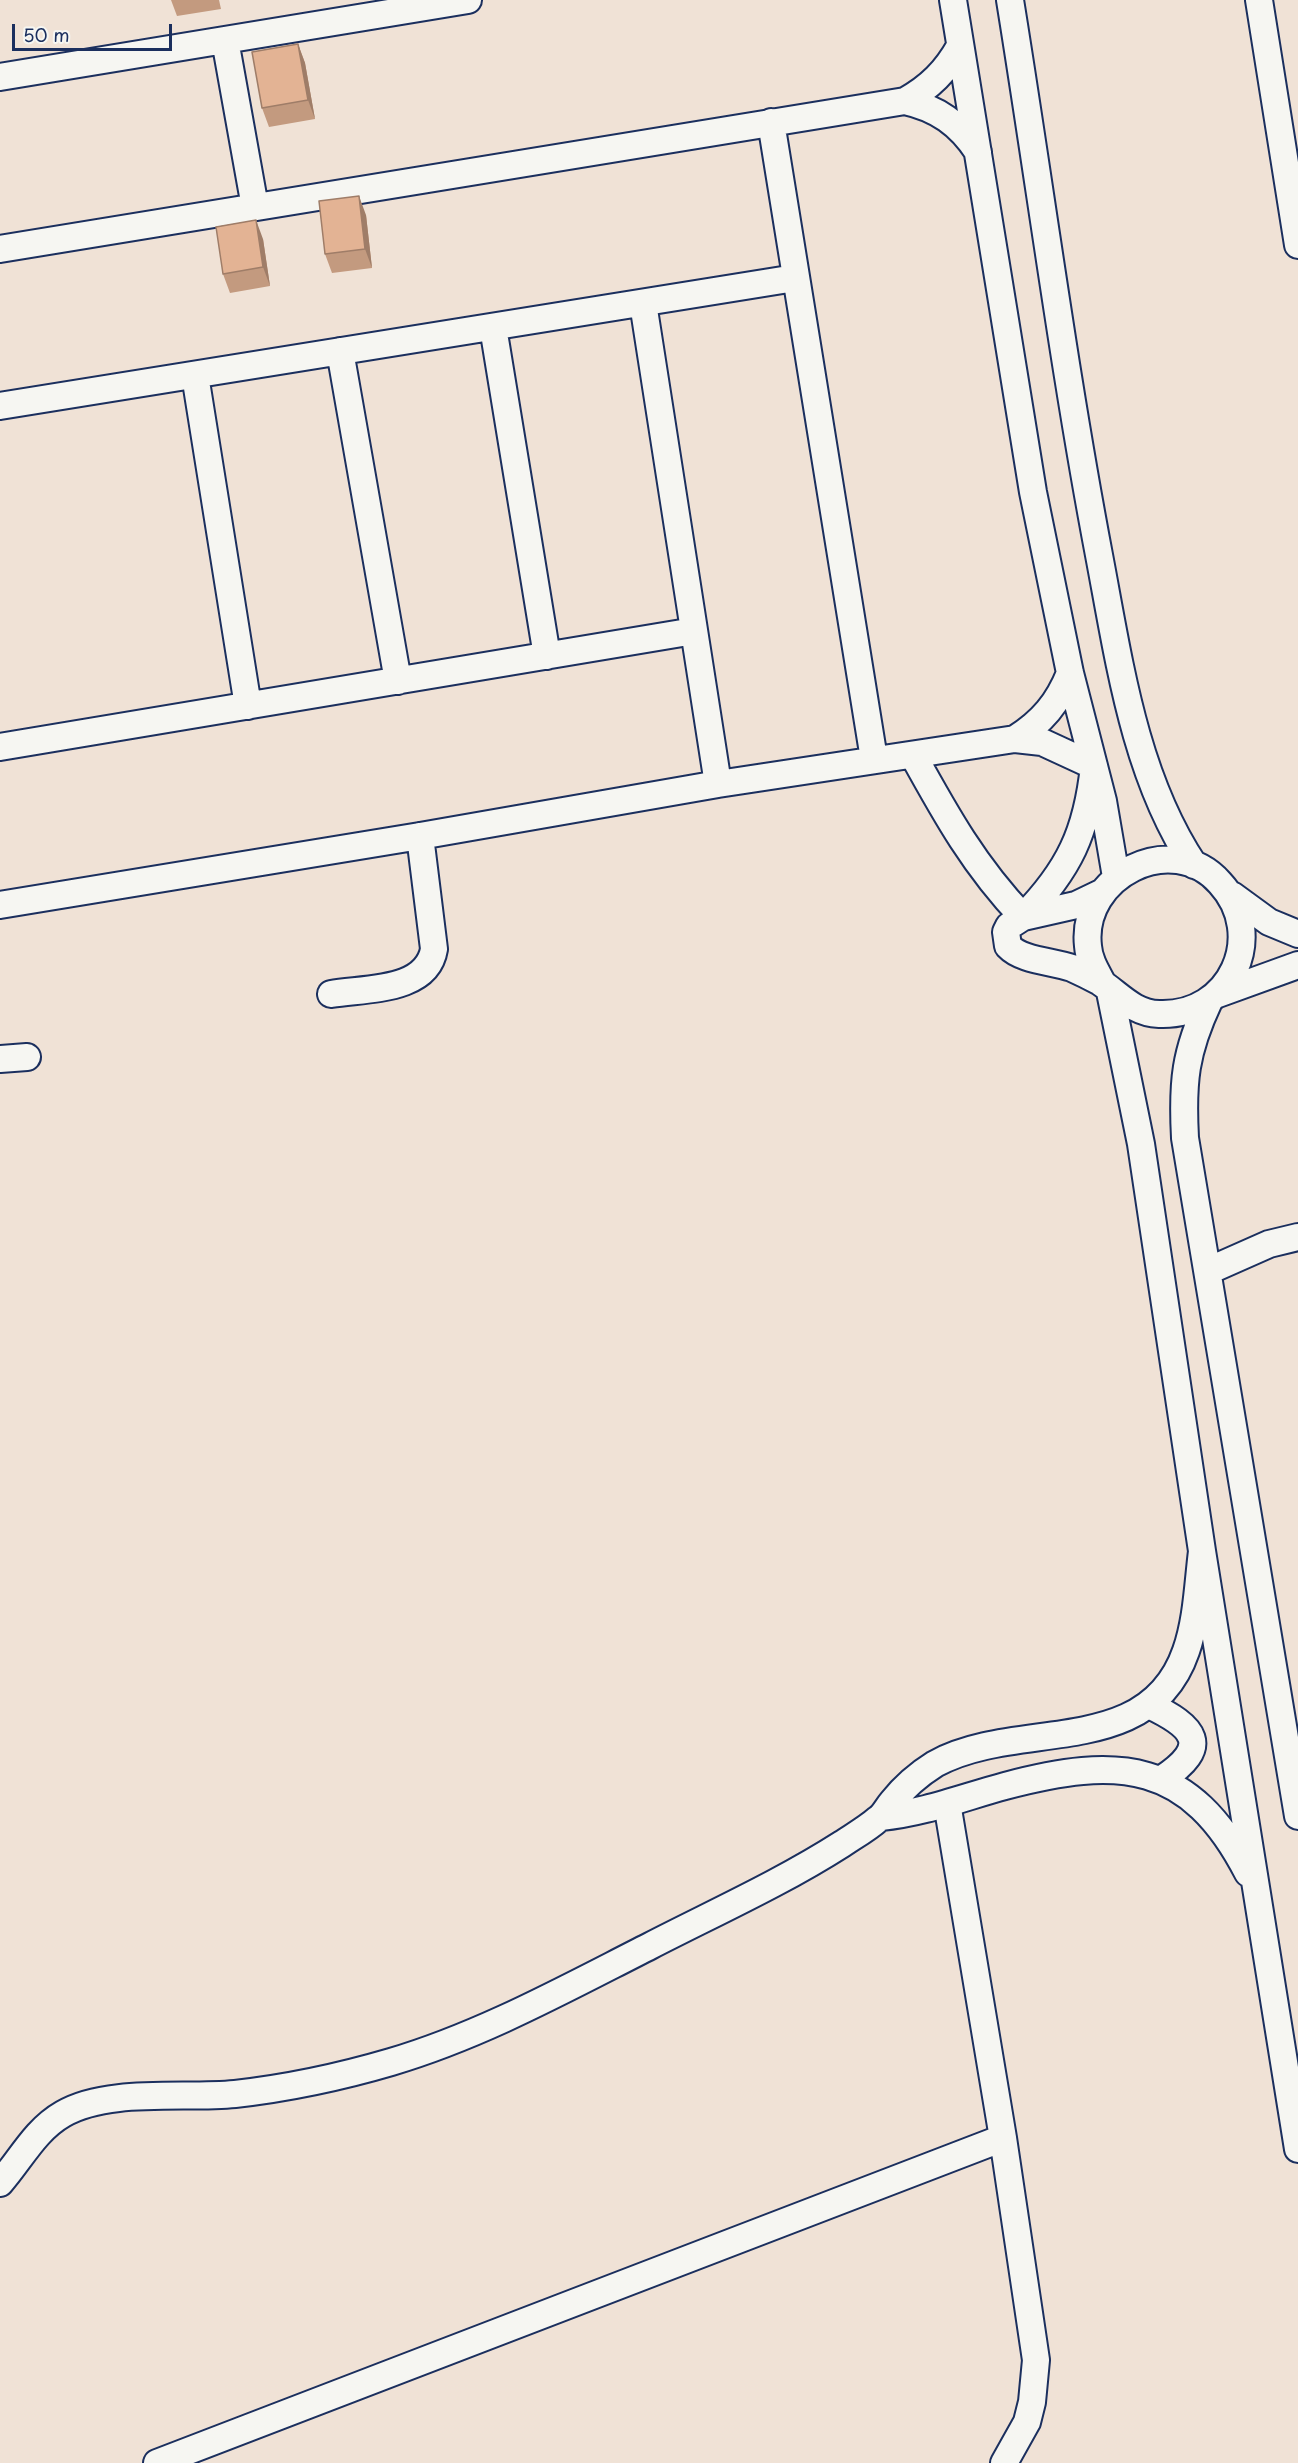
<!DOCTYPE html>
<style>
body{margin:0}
#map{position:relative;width:1298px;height:2463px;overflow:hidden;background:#f0e2d6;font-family:"Playpen Sans",sans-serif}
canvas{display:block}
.scale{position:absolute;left:12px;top:24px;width:160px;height:27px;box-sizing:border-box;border:3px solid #1b2f5e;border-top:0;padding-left:8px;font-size:18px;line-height:21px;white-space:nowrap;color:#1b2f5e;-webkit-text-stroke:4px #f6f6f2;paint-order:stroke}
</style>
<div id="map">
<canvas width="1298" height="2463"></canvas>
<div class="scale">50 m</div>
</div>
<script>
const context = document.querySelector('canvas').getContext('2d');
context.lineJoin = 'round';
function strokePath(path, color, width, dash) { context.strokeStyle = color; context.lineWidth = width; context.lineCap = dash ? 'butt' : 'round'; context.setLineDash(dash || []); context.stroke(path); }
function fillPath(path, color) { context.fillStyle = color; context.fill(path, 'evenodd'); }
const minor = new Path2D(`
 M953 0 1033 492 1070 673 1103 801 1116 877
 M1010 0C1040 185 1064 371 1099 555 1119 660 1134 775 1194 865
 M1259 0 1298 245
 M225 40 255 207
 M0 77 468 0
 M905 101C937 108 960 124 978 152
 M771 122 874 759
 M0 249 905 101C930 87 946 71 960 46
 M643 303 718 784
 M493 327 547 656
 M340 351 398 681
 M195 375 248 706
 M0 406 795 278
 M1015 739C1042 722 1058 703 1070 673
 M0 747 694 631
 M1101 893 1076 905 1023 917 1009 926 1006 932 1008 946C1022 961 1053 961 1072 968 1081 972 1091 977 1100 982 1120 995 1133 1013 1159 1014 1231 1017 1268 935 1220 883 1172 829 1080 876 1088 946 1089 960 1096 971 1103 984
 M1232 895 1269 922 1298 934
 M0 905 420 836 718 784 1015 739 1042 742 1094 766C1087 832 1069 870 1023 917 975 867 946 815 913 755
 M1110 992 1141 1144 1202 1551 1298 2149
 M331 994C366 988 427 992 434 949L420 836
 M1218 994 1298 965
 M1209 1001C1185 1052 1182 1082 1185 1138L1298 1816
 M0 1059 27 1057
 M1208 1271 1269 1244 1298 1237
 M1149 1705C1195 1727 1212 1746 1162 1779
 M947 1803 1003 2138 1036 2360 1032 2402 1027 2422 1004 2463
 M881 1817C924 1813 964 1797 1005 1786 1118 1756 1190 1760 1248 1873
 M0 2183C21 2159 35 2130 63 2114 107 2088 184 2099 235 2094 288 2088 340 2077 391 2062 482 2035 565 1989 650 1946 714 1913 781 1883 842 1844 854 1836 868 1828 878 1819 884 1815 887 1808 892 1802 904 1787 919 1774 935 1764 1018 1718 1148 1761 1186 1651 1197 1620 1198 1583 1202 1551
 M157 2463 1003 2138`);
strokePath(minor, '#1b2f5e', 30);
strokePath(minor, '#f6f6f2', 26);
fillPath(new Path2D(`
 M171 0H219L221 9 177 16Z
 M298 44 305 63 315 119 269 127 262 108Z
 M366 215 372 268 332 273 325 254Z
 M263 239 270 286 230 293 223 274Z`), '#c39a7f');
fillPath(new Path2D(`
 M298 44 305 63 315 119 308 100Z
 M359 196 366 215 372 268 365 249Z
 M256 220 263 239 270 286 263 267Z`), '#9f7d68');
const building = new Path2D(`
 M298 44 308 100 262 108 252 52Z
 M359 196 365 249 325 254 319 201Z
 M256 220 263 267 223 274 216 227Z`);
fillPath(building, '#e3b394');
strokePath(building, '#9f7d68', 1.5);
</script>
